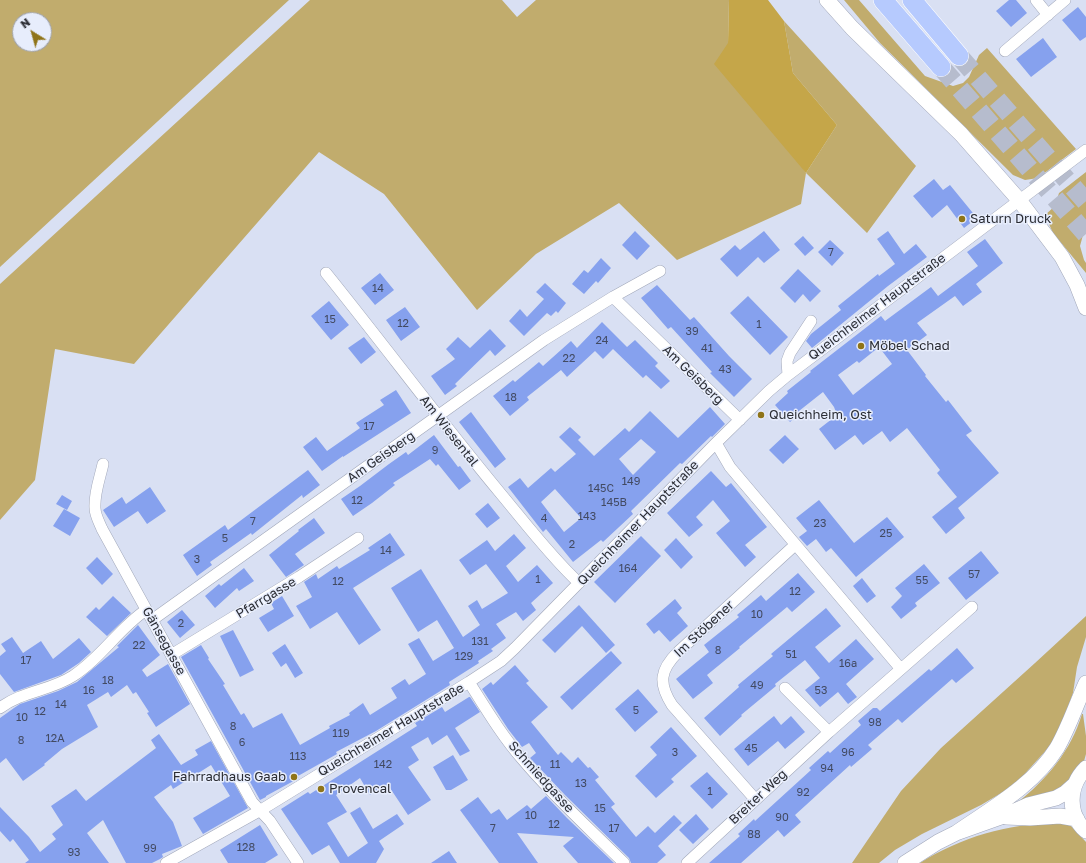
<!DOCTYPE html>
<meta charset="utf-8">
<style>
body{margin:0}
#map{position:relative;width:1086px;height:863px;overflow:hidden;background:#d9e0f3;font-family:"Golos Text",sans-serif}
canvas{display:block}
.north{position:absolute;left:12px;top:12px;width:40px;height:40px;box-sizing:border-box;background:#e7edfc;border:1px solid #9ca0ac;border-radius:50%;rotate:323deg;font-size:11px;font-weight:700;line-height:16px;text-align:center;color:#2b2d34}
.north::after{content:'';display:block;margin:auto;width:14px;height:18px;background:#8f7419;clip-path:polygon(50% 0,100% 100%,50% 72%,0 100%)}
</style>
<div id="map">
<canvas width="1086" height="863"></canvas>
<div class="north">N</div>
</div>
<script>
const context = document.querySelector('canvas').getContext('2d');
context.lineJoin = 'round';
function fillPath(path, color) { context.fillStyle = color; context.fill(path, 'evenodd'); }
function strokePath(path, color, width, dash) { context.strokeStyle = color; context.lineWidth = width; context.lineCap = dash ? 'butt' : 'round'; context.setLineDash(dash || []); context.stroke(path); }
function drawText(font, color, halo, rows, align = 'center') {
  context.font = font + ' "Golos Text",sans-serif'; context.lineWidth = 3; context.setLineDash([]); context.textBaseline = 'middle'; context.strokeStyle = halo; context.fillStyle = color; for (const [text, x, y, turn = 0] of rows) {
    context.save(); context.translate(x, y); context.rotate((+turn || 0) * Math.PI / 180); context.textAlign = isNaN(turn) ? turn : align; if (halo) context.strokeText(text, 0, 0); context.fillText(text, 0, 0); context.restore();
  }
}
fillPath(new Path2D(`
 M0 0H289L0 267ZM20 20H44V44H20Z
 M310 0H502L517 17 536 0H729L728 43 806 173 837 125 793 73 784 21 916 166 867 233 806 173 801 204 677 260 619 203 536 254 477 310 384 194 319 152 134 364 55 349 35 480 0 520V284Z
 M844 0H859L925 76 953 86 963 83 969 77 979 55 987 48 1076 149 1038 178 1025 180 1013 175 880 43Z
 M1086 172V233L1083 235 1080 246 1084 260 1086 263V273L1053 233 1045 215 1055 206 1059 193Z
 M1086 616V637L1077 667 1073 693 1062 724 1049 747 1022 777 1003 792 981 805 922 834 895 850 879 863H852L901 791 941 748 1035 663Z
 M1082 714H1083L1086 736V754L1084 761 1072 775 1064 788 1017 803C1046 780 1071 751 1082 714Z
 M1056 822 1069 824 1086 842V863H920C963 836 1006 825 1056 822Z`), '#c1ac6d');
fillPath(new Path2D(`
 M729 0H768L784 21 793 73 837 125 806 173 714 64 728 43Z`), '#c5a649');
fillPath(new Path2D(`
 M1009 0H1016L1027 13 1011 27 996 11Z
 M1078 7 1086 17V37L1080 41 1062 20Z
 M1043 38 1057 57 1031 77 1016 59Z
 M934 179 943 190 950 185 977 218 964 228 947 205 932 218 913 196Z
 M635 231 650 246 637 260 622 245Z
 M764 231 780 250 764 263 758 257 737 277 720 259 735 245 740 250Z
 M888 231 904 254 916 244 927 257 888 286 812 348 806 341 811 334 841 310 838 306 878 274 879 276 895 264 877 239Z
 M803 236 814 248 805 256 794 244Z
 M985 239 1003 263 976 284 982 292 963 306 955 296 917 323 927 335 907 350 926 375 925 376 946 402 948 400 972 431 966 435 999 473 958 508 965 518 946 534 932 517 957 497 937 473 940 470 907 428 890 442 882 431 863 445 855 435 835 450 819 429 837 415 834 407 823 392 799 411 800 413 790 422 775 405 788 393 787 391 811 372 810 371 881 316 885 321 931 287 938 296 978 266 967 252ZM879 347 892 364 853 395 838 375 857 361 859 363Z
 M830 240 844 253 832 266 818 252Z
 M601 258 611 268 598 283 596 281 584 294 572 284 584 270 588 273Z
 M798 269 821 291 810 302 803 294 795 303 780 288Z
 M380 273 394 290 375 305 361 288Z
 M545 283 566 303 558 313 556 311 551 316 547 313 524 336 509 321 520 309 527 317 544 299 536 292Z
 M657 285 690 320 694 317 729 356 752 379 734 397 710 373 712 372 671 327 668 329 641 298Z
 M748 296 788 337 770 355 730 313Z
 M329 301 349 325 331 340 311 316Z
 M405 307 420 327 401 341 386 320Z
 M602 322 627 347 635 340 658 363 655 366 670 381 661 389 646 375 643 378 613 349 603 359 595 351 567 377 561 370 527 397 529 400 510 416 493 396 513 380 515 382 539 362 543 366 571 341 577 348Z
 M490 329 506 346 495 356 490 350 455 384 457 386 445 395 431 376 455 359 446 349 458 337 470 348Z
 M364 337 376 352 361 364 348 348Z
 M396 390 411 413 343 457V456L322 471 303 447 316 437 327 451 360 428 356 423 384 405 380 400Z
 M710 407 725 424 712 437 711 436 682 464 680 463 631 511 633 514 603 542 601 540 573 562 546 529 543 532 508 487 520 478 528 488 551 468 555 472 576 454 559 437 570 427 581 437 578 440 594 456 625 428 629 432 650 411 678 438ZM641 439 656 452 633 475 619 459ZM555 489 581 518 564 532 541 502Z
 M471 412 506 459 495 468 459 422Z
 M434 435 458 467 460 466 471 481 459 490 438 464 436 466 430 459 393 483 395 485 372 503 353 516 341 499 360 486 389 464 406 452 408 455Z
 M785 435 799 449 783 464 769 450Z
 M308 470 320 485 303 498 302 495 252 535 251 533 210 562 212 565 197 576 183 555 225 525 228 530Z
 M711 471 726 487 731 483 767 527 745 545 756 557 745 567 716 533 730 521 713 500 696 517 703 525 689 537 667 513Z
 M150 487 166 511 147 524 138 511 114 527 103 510 122 497 126 504Z
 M62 495 72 501 67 510 56 504Z
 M819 500 854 543 887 517 904 537 856 577 831 548 826 552 816 539 807 546 799 537 807 531 796 518Z
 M488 503 500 518 487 528 475 514Z
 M64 509 80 518 70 536 53 526Z
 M314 518 325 533 295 554 304 565 286 577 269 555 299 531 298 530Z
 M390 533 405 555 353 588 381 630 359 645 337 612 310 629 296 606 312 597 304 582 316 574 318 579 337 566 339 569 370 550 368 548Z
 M514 534 526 548 506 566 518 582 537 565 553 583 531 603 536 610 523 621 516 612 496 624 506 638 491 649 493 651 478 661 479 663 449 682 450 685 376 731 336 752 337 754 298 776 299 778 266 796V797L260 800 181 657 201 645 209 658 208 659 225 684 223 685 241 715 244 713 253 728 282 713 300 745 330 728 329 726 350 715 349 713 363 703 370 715 397 698 391 688 405 679 409 685 426 674 408 644 419 638 433 661 454 648 437 620 418 632 391 588 421 569 463 637 480 625 468 606 477 600 482 609 508 593 486 564 470 575 459 560 487 540 495 551Z
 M641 536 661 556 615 603 594 582Z
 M676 538 693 557 681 569 664 550Z
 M981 551 999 573 966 600 948 578Z
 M97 557 113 574 102 585 86 568Z
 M924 564 940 583 915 603 917 606 901 619 891 607 902 596 895 588Z
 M244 568 254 581 239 591 237 588 215 608 205 596 219 584 221 586Z
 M798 573 815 592 792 612 787 607 739 647 740 648 707 675 713 683 693 699 676 679 709 652 704 645 739 617 737 615 761 595 766 601Z
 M862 578 876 596 867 603 853 586Z
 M113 596 131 613 107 636 86 617 96 607 99 610Z
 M282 596 294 616 268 632 259 618 274 609 271 603Z
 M675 599 682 608 677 613 688 626 670 642 659 630 654 634 646 624Z
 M579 605 615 645 606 653 582 626 555 653 542 640Z
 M826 608 841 626 815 647 829 663 856 639 874 659 846 684 857 697 848 704 838 692 820 707 805 690 820 678 805 660 775 684 776 686 741 715 742 716 720 736 704 718 739 687 738 685 773 656 771 654Z
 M182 610 195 625 180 638 167 622Z
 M138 625 160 655 142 670 147 677 168 664 190 704 156 727 147 713 149 712 136 692 133 694 127 685 111 697 108 692 87 705 98 727 62 749 44 764 45 765 23 781 6 758 0 763V718L14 708 20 704 58 691 77 682 119 647 117 646Z
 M233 630 254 670 240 677 220 636Z
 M12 637 23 653 41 641 53 659 79 638 91 652 79 663 61 675 14 692 0 674V656L6 651 1 644Z
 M285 644 303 673 295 678 286 663 281 667 272 653Z
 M957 648 974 668 956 683 952 679 902 723 898 719 868 745 872 749 851 767 850 765 795 815 801 822 784 837 778 830 741 863H709L740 836 738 834 754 819 755 821 811 770 809 768 828 751 830 753 861 725 858 721 873 708H877L880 711 929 669 931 671Z
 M611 651 622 663 572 710 560 697Z
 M515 665 529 681 526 683 548 707 531 722 558 755 561 752 572 763 578 757 588 768 590 767 599 777 595 780 615 804 611 807 636 837 648 826 655 833 674 815 682 823 658 846 666 855 657 863H631L629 858 565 795 530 758 536 753 529 743 522 747 508 729 482 689 491 682 493 685Z
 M638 689 658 712 635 732 615 709Z
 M469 697H470L480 712 455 728 470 751 460 756 447 735 432 745 428 737 411 747 419 760 408 767 431 800 408 815 388 785 370 795 360 778 336 795 347 812 327 823 348 857 368 843 350 813 360 807 373 829 397 814 404 824 379 841 384 849 376 863H340L329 845 312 855 281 809 308 792 310 794 417 726 415 723 442 707 445 712Z
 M774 716 781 725 791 716 805 732 785 749 778 741 748 766 734 749Z
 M671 727 697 756 671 779 674 782 656 798 635 776 657 755 650 747Z
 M159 734 181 765 198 755 195 750 211 741 248 808 203 834 193 818 230 796 211 765 173 789 171 785 154 797 173 822 182 846 162 854 163 857 160 859 152 863H126L103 820 87 833 109 863H25L29 860 13 839 10 842 0 831V807L29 837 40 852 56 839 52 834 63 825 51 806 76 789 86 801 156 748 151 740Z
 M453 755 468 780 451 790H446L433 767Z
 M707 772 728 794 712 809 690 786Z
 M546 796 567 818 614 863H578L563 846 574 837 517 833 538 863H499L460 810 478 797 491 814 499 809 507 820 527 805 531 809Z
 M696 814 709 829 693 844 679 830Z
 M260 825 278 855 265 863H228L220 850Z
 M449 851 457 863H431Z`), '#86a1ee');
strokePath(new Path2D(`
 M959 56 1086 202
 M941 67 1086 234`), '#b6bccd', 19, [19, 10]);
const street = new Path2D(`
 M1036 0 1048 15
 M1005 51 1065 0
 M326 273C385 346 441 422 501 494 526 524 551 557 579 583
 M613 297 660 271
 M788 375 787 361 790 353 811 321
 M716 443 730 467 900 668
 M103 464C100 478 94 493 95 508 95 515 99 522 102 529L252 802 270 821 298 863
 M152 620 544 340 613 297 740 420
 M171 655 299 577 358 538
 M469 682C486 709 502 736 523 760 554 797 590 829 624 863
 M785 688 829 732
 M0 708C22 691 50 691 73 676 101 658 119 628 146 610
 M755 799 672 705C658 683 660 670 678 652L795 545
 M166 863 261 810 469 682 501 661 515 648 716 443 769 391 788 375 1086 150
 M687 863 829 732 972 607`);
const secondary = new Path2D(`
 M827 0 852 28 961 134 1019 200 1062 257 1077 285 1086 308
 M1086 768C1068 786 1067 814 1086 831
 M1006 817 1030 818 1060 816 1077 819
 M956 833C992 808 1033 786 1057 748 1069 727 1076 705 1086 683
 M905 863 938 842 956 833 1001 817 1028 805 1056 798 1065 793 1074 785`);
const highway = new Path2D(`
 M883 0 941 67
 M912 0 959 56`);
strokePath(street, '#a1a7b9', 12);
strokePath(secondary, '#a1a7b9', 16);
strokePath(highway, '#fff', 20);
strokePath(street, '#fff', 11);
strokePath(secondary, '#fff', 15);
strokePath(highway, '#b6cafe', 19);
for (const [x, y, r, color] of [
 [962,219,4,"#8f7419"],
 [861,346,4,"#8f7419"],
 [761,415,4,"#8f7419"],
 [294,777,4,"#8f7419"],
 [321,789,4,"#8f7419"]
]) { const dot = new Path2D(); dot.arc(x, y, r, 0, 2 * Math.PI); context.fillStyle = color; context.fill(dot); strokePath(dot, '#e7edfc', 1.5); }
drawText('11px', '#424a62', null, [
 ["7",831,253],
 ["14",378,289],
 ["15",330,320],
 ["12",403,324],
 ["1",759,325],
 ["39",692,332],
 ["24",602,341],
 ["41",707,349],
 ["22",569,359],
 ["43",725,370],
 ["18",511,398],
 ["17",369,427],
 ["9",435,451],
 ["149",631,482],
 ["145C",601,489],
 ["12",357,501],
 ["145B",614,503],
 ["143",587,517],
 ["4",544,519],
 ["7",253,522],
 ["23",820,524],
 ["25",886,534],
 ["5",225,539],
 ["2",572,545],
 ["14",386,551],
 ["3",197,560],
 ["164",628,569],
 ["57",974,575],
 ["1",538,580],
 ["55",922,581],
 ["12",338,582],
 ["12",795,592],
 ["10",757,615],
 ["2",181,624],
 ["131",480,642],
 ["22",139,646],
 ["8",718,651],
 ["51",791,655],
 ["129",464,657],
 ["17",26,661],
 ["16a",848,664],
 ["18",108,681],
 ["49",757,686],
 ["16",89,691],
 ["53",821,691],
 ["14",61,705],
 ["5",636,711],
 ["12",40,712],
 ["10",22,718],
 ["98",875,723],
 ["8",233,727],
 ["119",341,734],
 ["12A",55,739],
 ["8",21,741],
 ["6",242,743],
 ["45",751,749],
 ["3",675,753],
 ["96",848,753],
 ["113",298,757],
 ["142",383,765],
 ["11",555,765],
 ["94",827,769],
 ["13",581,784],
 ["1",710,792],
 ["92",803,793],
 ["15",600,809],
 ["10",531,816],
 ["90",782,818],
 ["12",554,825],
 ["7",493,829],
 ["17",614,829],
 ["88",754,835],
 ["128",246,848],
 ["99",150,849],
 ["93",74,853]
]);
drawText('13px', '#2b2d34', '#e7edfc', [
 ["Saturn Druck",970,219],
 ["Möbel Schad",869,346],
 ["Queichheim, Ost",769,415],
 ["Fahrradhaus Gaab",286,777,"right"],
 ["Provencal",329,789]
], 'left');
drawText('13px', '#2b2d34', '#e7edfc', [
 ["Queichheimer Hauptstraße",877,307,-37],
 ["Am Geisberg",693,375,44],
 ["Am Wiesental",449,431,52],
 ["Am Geisberg",381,457,-35],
 ["Queichheimer Hauptstraße",638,523,-46],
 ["Pfarrgasse",266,598,-31],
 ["Im Stöbener",704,629,-43],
 ["Gänsegasse",164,641,61],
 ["Queichheimer Hauptstraße",391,730,-31],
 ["Schmiedgasse",541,777,48],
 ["Breiter Weg",758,797,-43]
]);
</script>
